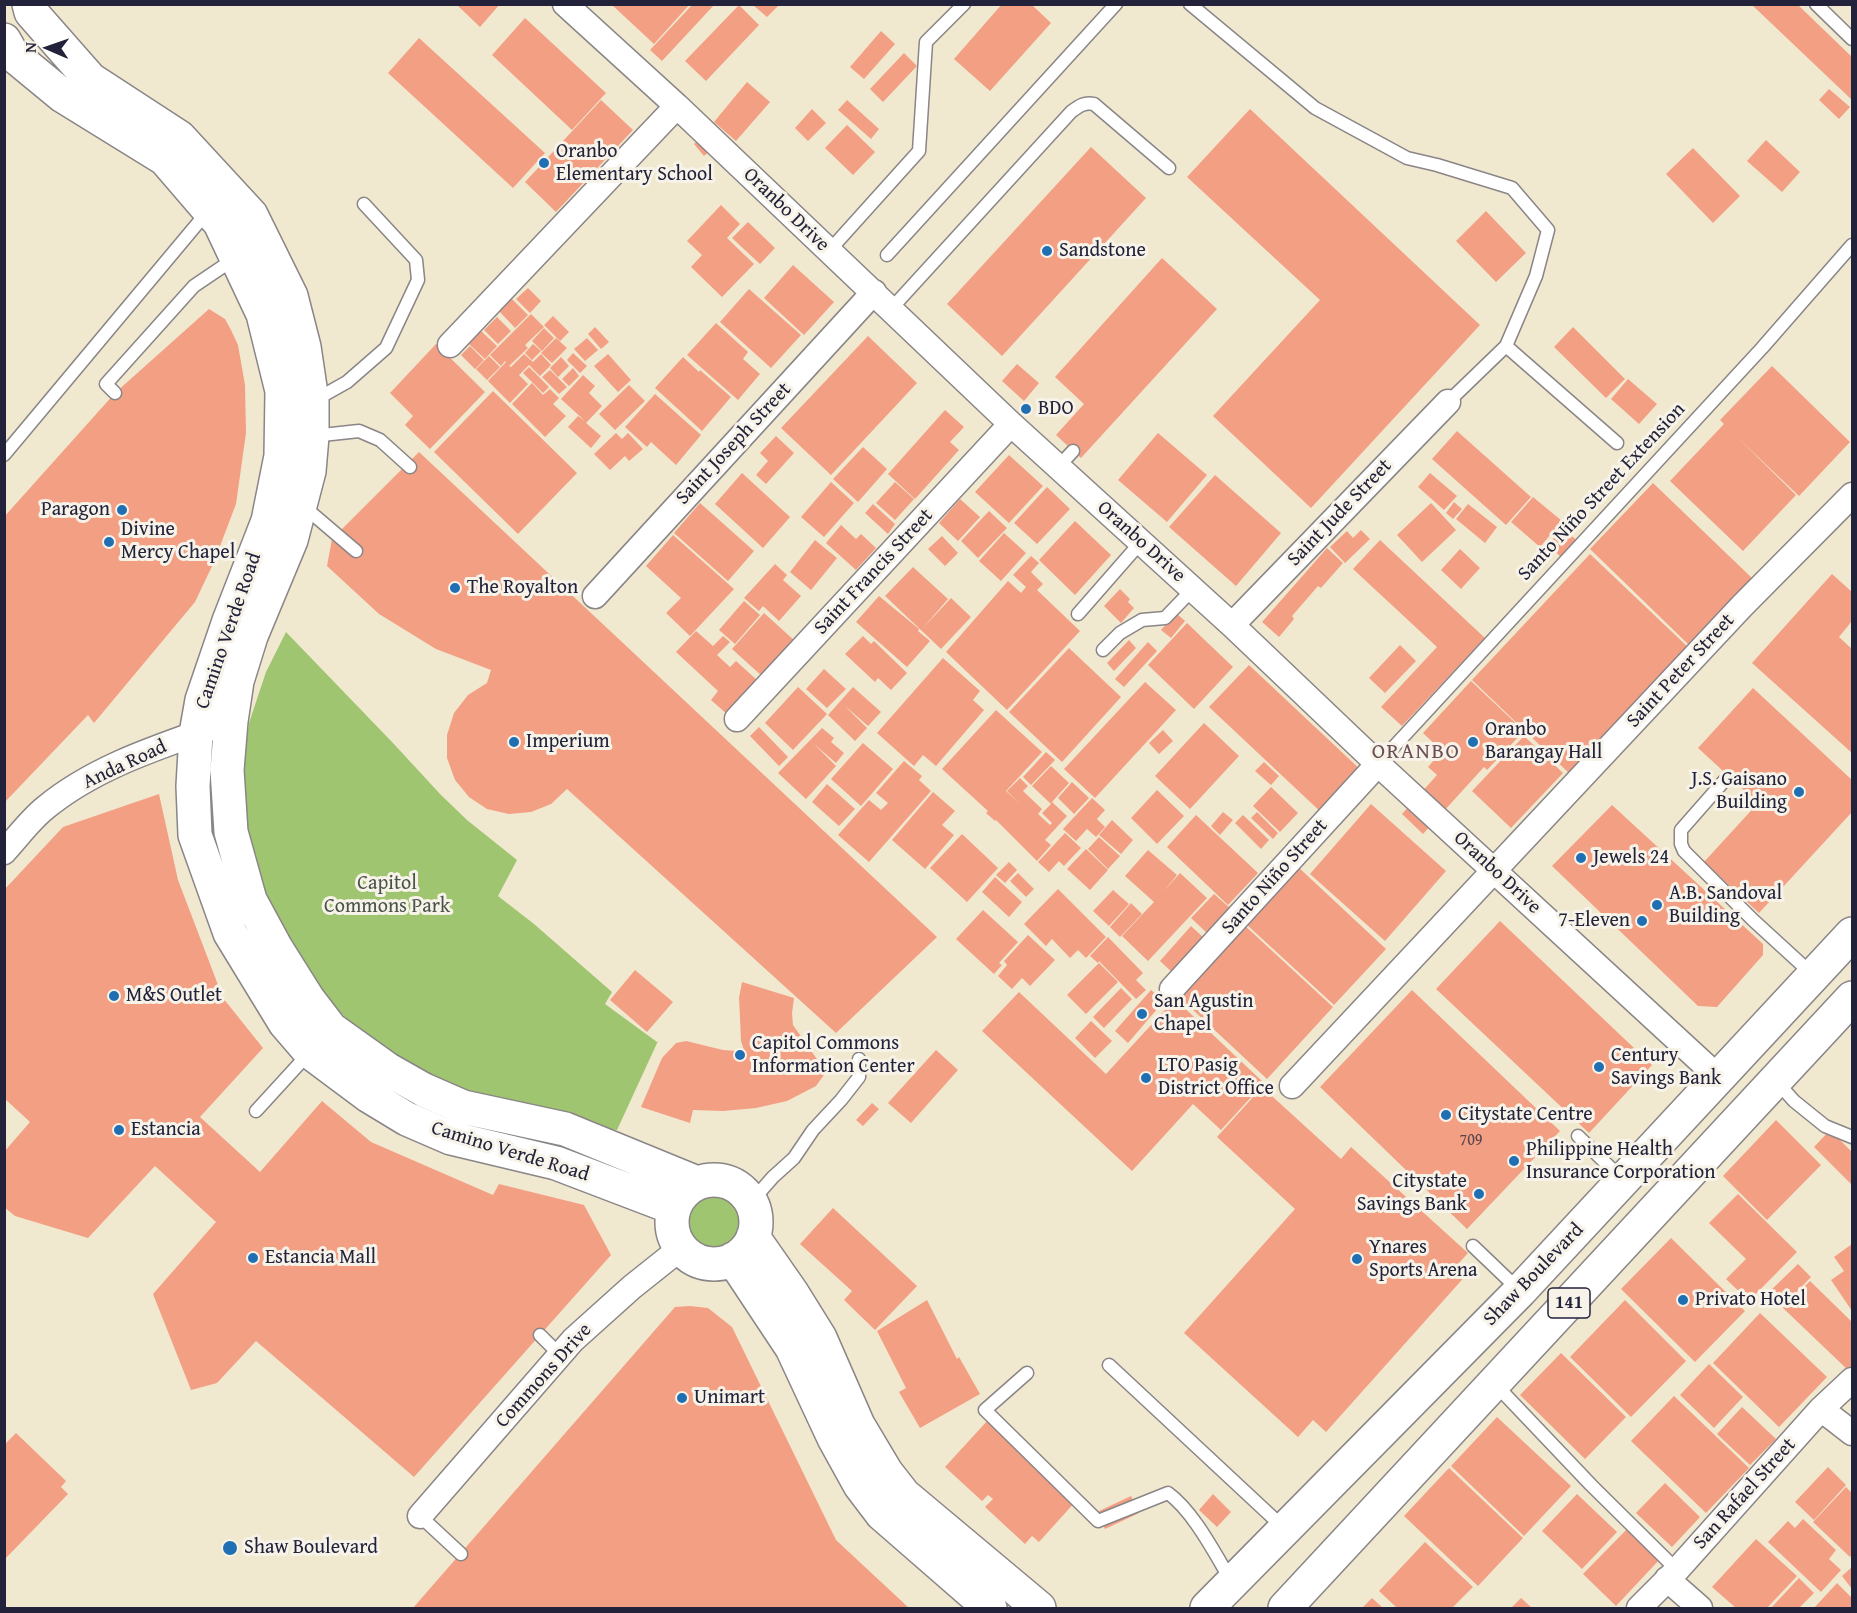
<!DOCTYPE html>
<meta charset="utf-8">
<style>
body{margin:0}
#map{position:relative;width:1857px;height:1613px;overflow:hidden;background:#f1e8d0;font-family:"Gentium Book Plus",serif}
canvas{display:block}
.frame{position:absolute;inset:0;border:6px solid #22223b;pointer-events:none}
.north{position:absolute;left:18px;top:18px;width:60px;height:60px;-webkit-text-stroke:4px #f7f3e8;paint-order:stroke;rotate:272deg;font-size:16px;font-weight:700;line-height:24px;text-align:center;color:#22223b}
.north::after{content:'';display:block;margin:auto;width:21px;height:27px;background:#22223b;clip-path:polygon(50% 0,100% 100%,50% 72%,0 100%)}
</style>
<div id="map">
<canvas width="1857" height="1613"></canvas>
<div class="frame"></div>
<div class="north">N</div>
</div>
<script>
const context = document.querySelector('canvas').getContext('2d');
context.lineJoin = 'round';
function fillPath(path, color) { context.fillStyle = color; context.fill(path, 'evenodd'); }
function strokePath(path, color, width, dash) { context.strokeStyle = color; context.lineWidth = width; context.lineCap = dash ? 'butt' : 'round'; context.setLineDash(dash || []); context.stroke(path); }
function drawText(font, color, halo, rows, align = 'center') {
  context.font = font + ' "Gentium Book Plus",serif'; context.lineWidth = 6; context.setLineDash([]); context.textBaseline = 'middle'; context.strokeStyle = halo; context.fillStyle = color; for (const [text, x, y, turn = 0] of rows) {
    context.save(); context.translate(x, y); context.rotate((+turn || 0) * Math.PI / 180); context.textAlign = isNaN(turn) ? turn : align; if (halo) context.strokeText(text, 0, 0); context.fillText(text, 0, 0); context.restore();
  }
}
fillPath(new Path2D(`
 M286 632 392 742 441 795 467 820 517 860 498 896 534 924 612 992 605 1004 657 1042 658 1041 617 1130 566 1124 457 1090 384 1053 317 991 270 911 246 833 243 768 249 723 266 672Z
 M688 1220a28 28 0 1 1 56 0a28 28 0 1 1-56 0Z`), '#9fc570');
fillPath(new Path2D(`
 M456 4H500L480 27Z
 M611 4H690L654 44Z
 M1002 4H1031L1051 23 990 91 954 59Z
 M1751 4H1797L1852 57V100Z
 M692 5H714L662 61 650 50Z
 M739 5 759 25 706 81 685 61Z
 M753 5H779L767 17Z
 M525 18 606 93 572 130 492 55Z
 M881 31 895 44 864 79 850 67Z
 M419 38 545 153 513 188 388 73Z
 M904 53 917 66 883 102 870 89Z
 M747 82 770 102 736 141 714 122Z
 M1829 89 1850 107 1839 119 1819 100Z
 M601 100 633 130 556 212 525 182Z
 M847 100 879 129 871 139 838 110Z
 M812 109 826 123 808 141 795 128Z
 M1250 109 1480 325 1311 508 1213 416 1320 300 1187 177Z
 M847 125 875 152 853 175 825 148Z
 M701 138 711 150 704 156 694 144Z
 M1766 140 1800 172 1782 192 1747 161Z
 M1091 147 1146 198 1002 356 947 304Z
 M1693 148 1740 196 1713 223 1666 174Z
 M721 205 740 224 727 238 754 264 722 297 691 267 702 255 687 241Z
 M1486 211 1526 253 1496 282 1456 241Z
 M748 222 775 248 760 264 732 238Z
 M1162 258 1217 309 1081 458 1056 435 1084 404 1055 377Z
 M793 265 834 302 804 335 764 298Z
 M528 288 541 301 530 313 516 299Z
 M749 289 801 335 771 368 720 322Z
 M511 298 528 315 515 328 499 311Z
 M209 309 225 319 231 330 238 345 245 385 246 433 236 504 214 562 195 602 94 723 88 715 4 803V517L115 393Z
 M531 314 544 327 525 345 528 348 509 366 511 367 524 354 533 362 541 354 551 365 540 376 529 365 519 375 528 384 510 403 488 381 506 362 505 361 501 366 490 355Z
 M553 316 569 332 560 341 544 325Z
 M497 317 511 331 498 344 484 330Z
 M716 323 748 352 743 359 760 374 738 400 687 355Z
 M595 327 609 342 601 349 588 334Z
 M1573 327 1625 379 1606 398 1554 347Z
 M544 328 554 338 542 351 532 341Z
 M481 331 497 346 485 359 469 344Z
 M868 336 917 383 831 475 781 428Z
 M556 338 567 348 552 363 541 353Z
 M587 338 598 350 585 361 574 349Z
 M436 344 485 392 430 449 405 425 413 416 390 393Z
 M533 344 541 351 532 360 525 353Z
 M470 346 484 360 475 369 461 355Z
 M573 353 587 366 580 373 567 360Z
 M608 354 631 380 618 392 594 366Z
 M489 356 500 367 487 380 476 369Z
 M561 357 569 366 558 377 550 368Z
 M683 357 699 372 700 370 731 397 702 431 655 388Z
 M1017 364 1039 383 1024 401 1002 381Z
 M1772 366 1850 442 1799 496 1736 436 1796 495 1743 551 1670 481 1724 424 1720 420Z
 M529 367 549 387 543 393 523 373Z
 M573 368 579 376 569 386 562 379Z
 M550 370 567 387 559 394 542 377Z
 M583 375 595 386 589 393 602 406 586 423 601 436 591 448 568 427 578 416 585 421 561 399Z
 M1628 379 1657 404 1639 424 1611 399Z
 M532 383 543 395 550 389 559 398 553 404 566 416 545 437 512 404Z
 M629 385 645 401 615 430 599 414Z
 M493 391 577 473 518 534 434 452Z
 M655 394 701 435 676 465 651 442 647 447 625 427Z
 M945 410 964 427 950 442 959 450 915 499 888 474Z
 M1457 431 1531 497 1506 525 1432 459Z
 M616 433 622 439 628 433 643 449 629 461 625 456 610 470 594 454Z
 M1158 433 1207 475 1167 522 1118 480Z
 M776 436 794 453 766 484 756 475 768 461 760 453Z
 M863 447 887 469 858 502 833 479Z
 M419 452 937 937 836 1033 567 789 551 804 531 812 509 814 487 809 469 797 455 780 447 758V735L454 713 468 695 487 683 491 670 436 649 379 614 327 566 332 539Z
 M1009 455 1043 486 1009 523 975 492Z
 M742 473 790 517 763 548 715 504Z
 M1430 473 1457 496 1444 510 1418 487Z
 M1215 475 1281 533 1236 586 1169 527Z
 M831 482 854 503 824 537 801 517Z
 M895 482 914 499 895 520 876 503Z
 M1653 483 1753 579 1689 645 1590 549Z
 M1047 487 1070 509 1037 544 1014 523Z
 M1533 497 1562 521 1540 547 1511 522Z
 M960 499 980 517 958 541 939 523Z
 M1454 502 1462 509 1453 519 1446 513Z
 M700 503 754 551 728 581 674 533Z
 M1431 503 1456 530 1422 562 1397 535Z
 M873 504 895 524 888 534 865 513Z
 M1468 504 1497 527 1485 543 1456 519Z
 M989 511 1007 528 978 558 961 541Z
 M1075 521 1111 555 1075 595 1039 560Z
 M841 525 856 539 861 534 876 548 856 570 826 543Z
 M1562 528 1579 542 1564 560 1548 545Z
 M1361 530 1370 539 1345 563 1330 547 1347 531 1353 538Z
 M1004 533 1026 553 1001 581 979 561Z
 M673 535 734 589 690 636 666 613 681 598 646 566Z
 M942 536 958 553 945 566 928 549Z
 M815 540 837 558 811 590 790 572Z
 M1380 540 1485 638 1402 726 1381 707 1437 647 1353 569Z
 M1327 548 1343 563 1321 588 1318 586 1292 616 1294 619 1279 637 1262 622Z
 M1460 549 1480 568 1461 589 1441 570Z
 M1590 554 1691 650 1572 776 1472 680Z
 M1031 556 1039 563 1031 572 1043 584 1037 590 1080 631 1007 710 946 652 1008 581 1021 593 1026 587 1013 575Z
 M775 564 787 575 783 580 801 596 779 621 763 606 759 611 744 598Z
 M913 567 948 599 923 628 951 598 971 617 941 649 885 596Z
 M1832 574 1852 592V621L1839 637 1852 649V753L1752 663Z
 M1120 589 1130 599 1128 602 1134 608 1121 623 1104 606Z
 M879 596 919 629 918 631 930 641 907 667 856 622Z
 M744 601 760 615 735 644 719 630Z
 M764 613 795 641 763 677 732 649Z
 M1176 613 1185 621 1171 638 1161 630Z
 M1187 623 1233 667 1194 709 1148 665Z
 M696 631 713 646 723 636 730 642 717 655 730 667 736 661 758 681 728 715 711 700 718 691 676 652Z
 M863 636 871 644 874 641 907 673 891 690 878 678 875 682 845 654Z
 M1129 640 1136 648 1114 671 1107 663Z
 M1148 642 1157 651 1124 687 1115 679Z
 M1400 645 1416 661 1385 693 1369 678Z
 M1069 648 1121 697 1062 762 1009 712Z
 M943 658 980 691 973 700 984 710 936 766 923 755 914 766 877 733Z
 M1249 665 1364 773 1324 815 1209 707Z
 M824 669 846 689 827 708 806 689Z
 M1471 681 1524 731 1487 770 1484 767 1423 834 1402 814 1437 775 1428 767 1442 751 1423 733Z
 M1145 682 1176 710 1095 798 1064 769Z
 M798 687 827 714 793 750 765 723Z
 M853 687 881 712 868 726 844 705 867 728 855 741 828 715Z
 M1753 688 1852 780V812L1759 913 1704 862 1758 803 1698 748Z
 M996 710 1042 752 1006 791 1020 804 1007 791 1020 778 1028 786 1023 791 1042 809 1038 814 1050 825 1052 823 1042 813 1051 804 1032 786 1051 766 1069 783 1052 802 1067 816 1045 840 1051 845 1037 861 996 820 995 821 986 813 988 811 942 769Z
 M1204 723 1239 756 1190 809 1155 776Z
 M759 727 788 757 779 766 750 736Z
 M822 728 834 738 831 742 844 753 836 763 814 744 836 766 806 799 778 773Z
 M1163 730 1173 741 1159 754 1149 743Z
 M1524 736 1563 773 1511 828 1472 791Z
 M863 743 893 769 861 806 831 779Z
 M1046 752 1055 760 1031 785 1023 777Z
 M904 761 922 776 919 780 931 791 869 862 838 835 869 800 881 810 888 803 876 793Z
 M1264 762 1279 776 1271 785 1255 771Z
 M1072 782 1089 798 1074 814 1058 798Z
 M827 784 855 809 839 826 812 802Z
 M1271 787 1298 813 1280 832 1253 806Z
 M1157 790 1184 816 1157 844 1131 818Z
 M933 792 955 811 942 825 954 835 925 869 892 840Z
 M159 794 178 880 223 998 263 1048 200 1117 260 1172 322 1101 371 1142 493 1195 499 1184 584 1205 611 1255 414 1477 256 1341 217 1383 191 1390 153 1294 216 1222 155 1166 88 1238 15 1216 4 1207V1152L30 1122 4 1098V890L63 827Z
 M1092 798 1105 810 1097 819 1105 827 1096 837 1087 829 1076 841 1063 829Z
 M1371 804 1446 871 1385 941 1310 874Z
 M1612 805 1763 944V955L1717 1007 1698 1006 1552 866Z
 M1223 812 1233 820 1220 835 1211 826Z
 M1257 812 1278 833 1273 839 1251 818Z
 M1196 815 1258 873 1228 905 1167 847Z
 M1243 815 1269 840 1261 849 1235 823Z
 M1112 820 1133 840 1121 854 1099 835Z
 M1065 833 1081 848 1064 866 1059 861 1049 872 1038 862Z
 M962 834 998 868 967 902 930 868Z
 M1099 837 1120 856 1108 869 1088 849Z
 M1086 849 1108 870 1090 890 1067 869Z
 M1148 850 1177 875 1163 892 1180 873 1207 898 1148 961 1122 936 1154 902 1125 876Z
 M1009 862 1017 870 1005 883 996 875Z
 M1297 866 1386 949 1334 1005 1245 923Z
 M1018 873 1034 889 1026 897 1010 881Z
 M995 877 1022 902 1009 917 982 892Z
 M1058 889 1106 937 1086 958 1078 950 1070 958 1052 939 1046 946 1024 924Z
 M1113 890 1129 904 1109 926 1093 911Z
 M1214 894 1230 908 1207 933 1191 918Z
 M1131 903 1142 914 1120 937 1110 927Z
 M983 910 1018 942 999 963 1002 965 994 974 956 939Z
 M1500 921 1652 1065 1589 1133 1436 989Z
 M1242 923 1333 1007 1267 1079 1176 994Z
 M1191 926 1205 939 1174 974 1160 961Z
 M1028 935 1055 960 1030 986 1022 978 1012 989 998 976 1007 965 1004 961Z
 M1108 937 1143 973 1136 980 1146 990 1136 999 1099 961 1098 963 1090 956Z
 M1099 963 1118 982 1086 1014 1067 995Z
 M635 970 673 1002 647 1032 610 1000Z
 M742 982 794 998 792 1013 793 1025 826 1072 816 1086 787 1101 756 1108 723 1111 693 1110 690 1123 641 1107 662 1058 676 1043 686 1041 723 1050 736 1051 744 1050 741 1041 740 1018 739 998Z
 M1121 988 1132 999 1104 1028 1093 1017Z
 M1151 990 1164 1001 1128 1043 1115 1031Z
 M1412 990 1560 1131 1467 1229 1320 1087Z
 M1019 992 1106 1074 1175 999 1264 1083 1221 1130 1193 1104 1132 1171 982 1031Z
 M1091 1021 1112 1041 1095 1058 1075 1038Z
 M936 1050 958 1070 911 1123 888 1103Z
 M1262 1087 1341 1159 1351 1147 1468 1253 1458 1264 1468 1273 1326 1432 1313 1420 1298 1437 1184 1333 1295 1209 1217 1137Z
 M872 1103 879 1109 863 1126 856 1120Z
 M1776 1120 1821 1165 1767 1220 1723 1176Z
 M1830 1130 1852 1152V1185L1814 1147Z
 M1738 1194 1797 1252 1749 1301 1726 1279 1746 1259 1709 1223Z
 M833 1208 917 1286 875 1330 844 1300 852 1291 800 1244Z
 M1671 1238 1745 1311 1695 1362 1621 1289Z
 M1852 1244V1311L1831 1280 1844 1271 1834 1257Z
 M1798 1264 1811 1277 1783 1306 1769 1292Z
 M1810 1281 1852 1322V1370L1850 1372 1783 1308Z
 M927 1300 957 1359 959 1357 980 1394 920 1428 899 1392 906 1388 877 1331Z
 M1625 1300 1686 1361 1631 1417 1570 1357Z
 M690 1306 708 1308 732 1327 836 1540 909 1608H413L675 1307Z
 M1760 1313 1827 1377 1779 1427 1713 1363Z
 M1561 1353 1626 1417 1585 1459 1520 1395Z
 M1709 1364 1743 1397 1714 1428 1680 1395Z
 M1674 1396 1749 1468 1706 1513 1631 1441Z
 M1742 1407 1776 1439 1750 1465 1717 1434Z
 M1497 1417 1571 1486 1524 1536 1451 1466Z
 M988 1420 1076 1501 1039 1542 1032 1536 1025 1544 985 1507 993 1499 988 1495 982 1501 945 1467Z
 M16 1433 66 1481 61 1487 68 1494 4 1560V1445Z
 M1828 1467 1846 1485 1814 1520 1795 1502Z
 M1449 1468 1523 1538 1478 1586 1404 1516Z
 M1665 1483 1700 1517 1672 1547 1636 1513Z
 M1846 1487 1852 1493V1554L1850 1557 1813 1522Z
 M1213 1494 1231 1512 1217 1527 1199 1510Z
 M1577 1494 1617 1532 1582 1569 1542 1531Z
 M1131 1496 1139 1513 1105 1529 1097 1512Z
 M1803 1519 1836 1550 1829 1559 1841 1570 1821 1592 1768 1542 1788 1521 1795 1528Z
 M1629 1527 1661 1558 1616 1606 1583 1574Z
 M1756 1539 1797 1576 1767 1608H1736L1712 1587Z
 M1425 1542 1473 1587 1452 1608H1397L1379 1591Z
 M1852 1567V1589L1842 1576Z
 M1799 1578 1814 1593 1799 1608H1771Z
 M1837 1583 1852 1598V1608H1814Z
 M1372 1598 1383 1608H1362Z
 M1521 1598 1532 1608H1511Z`), '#f39f84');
const lane = new Path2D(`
 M1190 4 1315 108 1407 158 1437 165 1512 188 1548 230 1536 276 1506 346
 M1816 4 1852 39
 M829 251 919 151 926 42 964 4
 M887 255 1116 4
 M891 309 1071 112C1079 106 1084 102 1094 104L1169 168
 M115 393 106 384 194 286 234 259
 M315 400 347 382 386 348 418 280 416 260 364 204
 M1448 402 1506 346 1617 443
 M313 436 359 431 380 440 410 467
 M4 455 208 211
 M1058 467 1073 451
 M302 505 356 551
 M1078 614 1141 542
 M1103 650 1120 633 1142 620 1165 618 1193 589
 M1378 764 1762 348 1852 245
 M1724 781 1681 830V844L1684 851 1753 920 1812 974
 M1777 1082 1794 1101 1825 1126 1852 1137
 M256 1111 310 1052
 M1578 1136 1622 1179
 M751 1202 773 1177 794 1158 813 1130 841 1100 859 1077V1059
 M1473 1246 1519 1290
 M540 1335 560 1355
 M1109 1365 1285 1529
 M1027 1373 985 1410 1098 1521 1168 1493C1194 1512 1215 1554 1232 1582
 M1495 1384 1591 1485 1677 1570
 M420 1516 461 1554`);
const street = new Path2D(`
 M565 4 677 106 1011 424 1232 625 1378 764 1719 1078
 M450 345 677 106
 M595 596 874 292
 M1232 625 1448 402
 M737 719 1011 424
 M4 852C17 838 30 820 45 808 92 769 152 749 209 729
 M1172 989 1378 764
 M1292 1086 1742 606 1852 495
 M1821 1409 1852 1433
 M420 1516 573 1340 632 1287 681 1248
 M1667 1579 1700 1608
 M1639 1608 1677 1570 1821 1409 1852 1380`);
const secondary = new Path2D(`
 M29 4 31 12 90 79 179 137 251 215 291 296 304 347 312 401V436L309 471 291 540 251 636 237 681 231 721 227 770 231 832 250 900 276 948 308 999 331 1029 387 1069 424 1090 463 1107 565 1129 697 1183
 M4 40 12 54 63 96 165 159 220 223 263 314 282 391 281 456 268 521 229 621 202 700 196 734 193 786 195 835 230 933 285 1023 310 1052 369 1096 407 1119 451 1138 556 1163 674 1208
 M672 1222a42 42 0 1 1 84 0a42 42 0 1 1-84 0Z
 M753 1237 792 1293 820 1338 858 1425 886 1472 904 1495 1039 1608
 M733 1259 792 1348 834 1438 860 1485 882 1514 990 1608`);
const primary = new Path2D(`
 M1207 1608 1520 1291 1852 934
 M1285 1608 1852 998`);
strokePath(lane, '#8a8586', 15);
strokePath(street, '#8a8586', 27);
strokePath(secondary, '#8a8586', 36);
strokePath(primary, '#8a8586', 36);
strokePath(lane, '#fff', 12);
strokePath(street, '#fff', 24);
strokePath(secondary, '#fff', 33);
strokePath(primary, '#fff', 33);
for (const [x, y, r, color] of [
 [544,163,6,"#1f6fb2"],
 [1047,251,6,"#1f6fb2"],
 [1026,409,6,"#1f6fb2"],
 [122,510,6,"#1f6fb2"],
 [109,542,6,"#1f6fb2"],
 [455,588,6,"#1f6fb2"],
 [514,742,6,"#1f6fb2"],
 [1473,742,6,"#1f6fb2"],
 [1799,792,6,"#1f6fb2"],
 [1581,858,6,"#1f6fb2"],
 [1657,905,6,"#1f6fb2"],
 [1642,921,6,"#1f6fb2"],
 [114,996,6,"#1f6fb2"],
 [1142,1014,6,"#1f6fb2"],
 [740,1055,6,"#1f6fb2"],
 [1599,1067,6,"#1f6fb2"],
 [1146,1078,6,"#1f6fb2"],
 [1446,1115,6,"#1f6fb2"],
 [119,1130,6,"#1f6fb2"],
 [1514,1161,6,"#1f6fb2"],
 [1479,1194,6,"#1f6fb2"],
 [253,1258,6,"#1f6fb2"],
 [1357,1259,6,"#1f6fb2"],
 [1683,1300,6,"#1f6fb2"],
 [682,1398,6,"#1f6fb2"],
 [230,1548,8,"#1f6fb2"]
]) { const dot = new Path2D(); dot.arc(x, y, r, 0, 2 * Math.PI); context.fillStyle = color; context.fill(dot); strokePath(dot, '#f7f3e8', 2); }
drawText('16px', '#56414d', null, [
 ["709",1471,1141]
]);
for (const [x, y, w] of [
 [1569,1303,42]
]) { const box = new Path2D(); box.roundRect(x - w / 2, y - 15, w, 30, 4.5); context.fillStyle = '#f7f3e8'; context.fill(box); strokePath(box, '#22223b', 1.5); }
drawText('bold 18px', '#22223b', null, [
 ["141",1569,1303]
]);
drawText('20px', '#22223b', '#f7f3e8', [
 ["Oranbo",556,152],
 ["Elementary School",556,175],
 ["Sandstone",1059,251],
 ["BDO",1038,409],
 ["Paragon",110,510,"right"],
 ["Divine",121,530],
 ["Mercy Chapel",121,553],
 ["The Royalton",467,588],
 ["Oranbo",1485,730],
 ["Barangay Hall",1485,753],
 ["Imperium",526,742],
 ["J.S. Gaisano",1787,780,"right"],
 ["Building",1787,803,"right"],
 ["Jewels 24",1593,858],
 ["A.B. Sandoval",1669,894],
 ["Building",1669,917],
 ["7-Eleven",1630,921,"right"],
 ["M&S Outlet",126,996],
 ["San Agustin",1154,1002],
 ["Chapel",1154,1025],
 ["Capitol Commons",752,1044],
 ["Information Center",752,1067],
 ["Century",1611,1056],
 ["Savings Bank",1611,1079],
 ["LTO Pasig",1158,1066],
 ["District Office",1158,1089],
 ["Citystate Centre",1458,1115],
 ["Estancia",131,1130],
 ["Philippine Health",1526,1150],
 ["Insurance Corporation",1526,1173],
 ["Citystate",1467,1182,"right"],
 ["Savings Bank",1467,1205,"right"],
 ["Ynares",1369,1248],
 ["Sports Arena",1369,1271],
 ["Estancia Mall",265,1258],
 ["Privato Hotel",1695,1300],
 ["Unimart",694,1398],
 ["Shaw Boulevard",244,1548]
], 'left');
drawText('20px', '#22223b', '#f7f3e8', [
 ["Oranbo Drive",786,210,44],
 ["Saint Joseph Street",734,444,-47],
 ["Santo Niño Street Extension",1602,492,-47],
 ["Saint Jude Street",1340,513,-46],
 ["Oranbo Drive",1141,542,42],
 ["Saint Francis Street",874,572,-47],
 ["Camino Verde Road",229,631,-71],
 ["Saint Peter Street",1681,671,-47],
 ["Anda Road",125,765,-25],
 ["Oranbo Drive",1497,873,43],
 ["Santo Niño Street",1275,877,-48],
 ["Camino Verde Road",510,1152,17],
 ["Shaw Boulevard",1534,1275,-46],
 ["Commons Drive",544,1376,-48],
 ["San Rafael Street",1745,1494,-48]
]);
drawText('20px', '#48534b', '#f7f3e8', [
 ["Capitol",387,884],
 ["Commons Park",387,907]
]);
context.letterSpacing = '1.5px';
drawText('22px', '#6b4e55', '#f7f3e8', [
 ["ORANBO",1416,752]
]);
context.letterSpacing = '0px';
</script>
